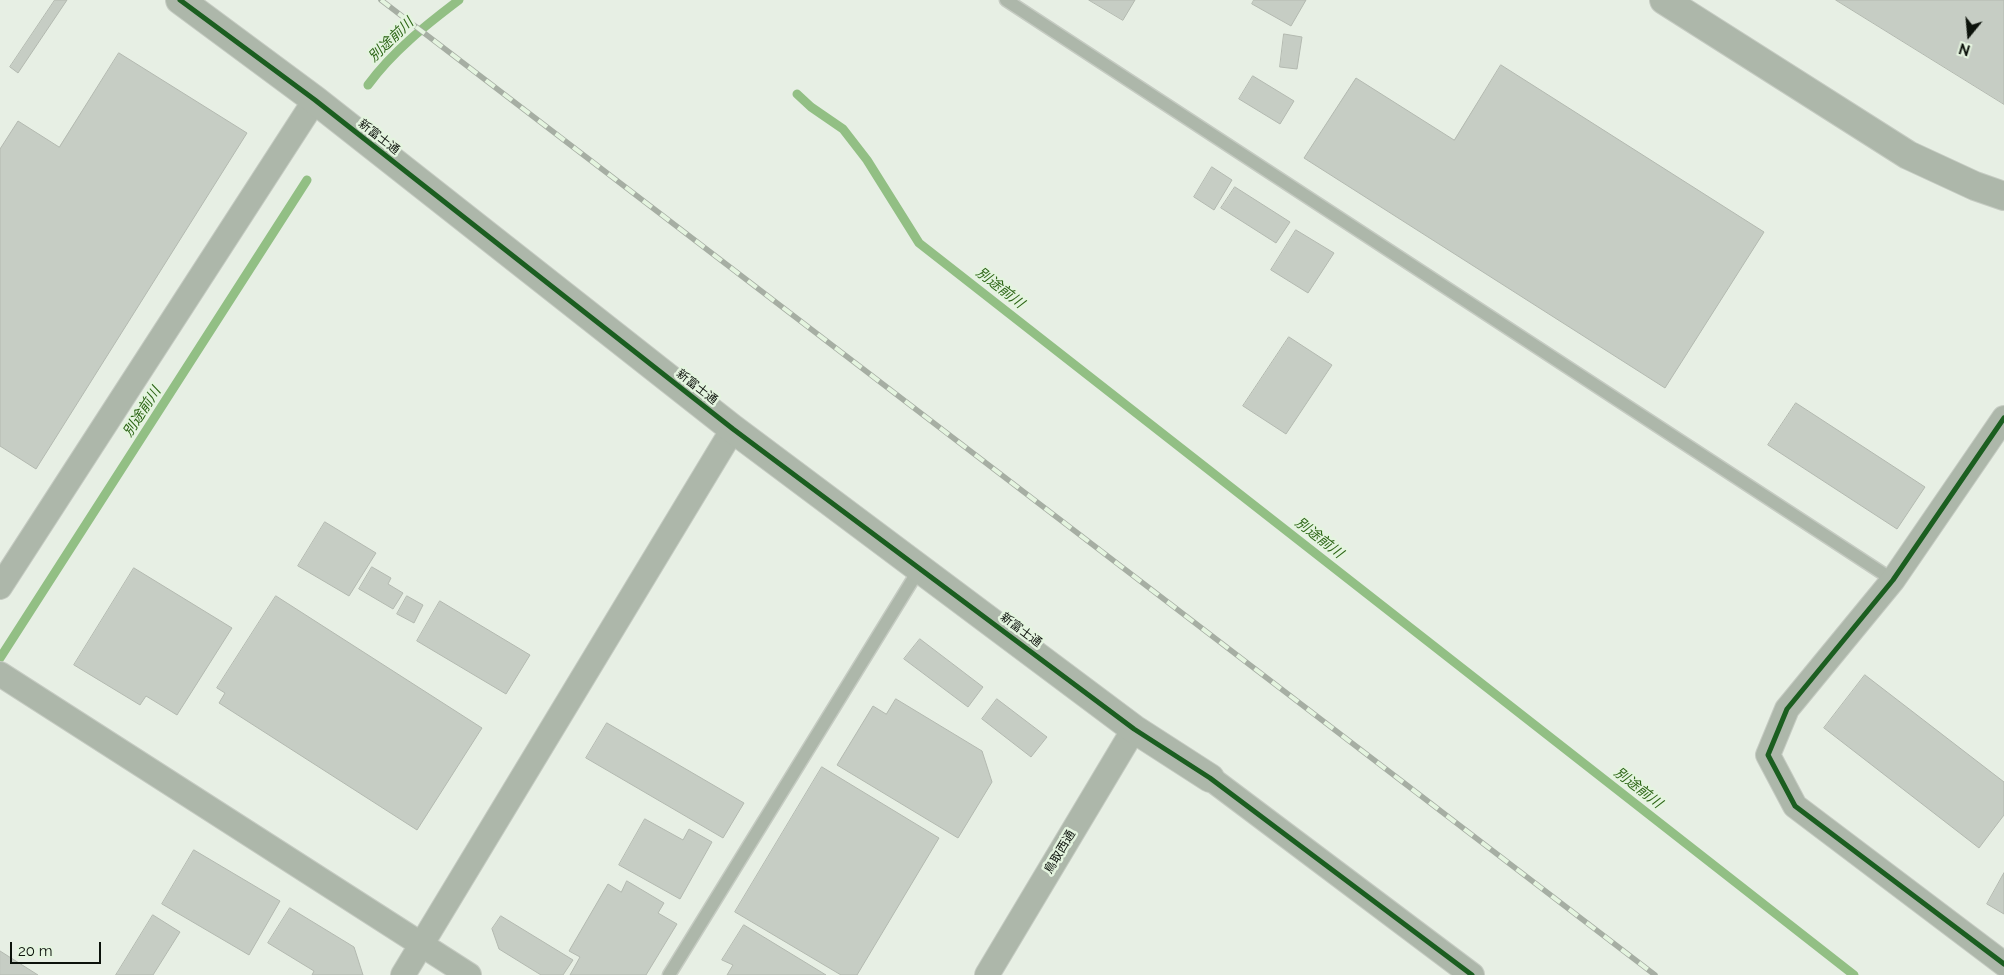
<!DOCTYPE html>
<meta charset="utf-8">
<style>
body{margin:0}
#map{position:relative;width:2004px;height:975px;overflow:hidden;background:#e7efe4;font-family:Raleway,sans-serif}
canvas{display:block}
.north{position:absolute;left:1944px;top:10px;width:50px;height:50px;-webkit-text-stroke:4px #e4f4df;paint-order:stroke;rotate:197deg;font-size:14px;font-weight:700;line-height:20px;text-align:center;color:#0c120b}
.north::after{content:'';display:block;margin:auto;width:18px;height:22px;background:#0c120b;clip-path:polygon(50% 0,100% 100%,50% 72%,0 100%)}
.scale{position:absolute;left:10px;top:942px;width:91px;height:22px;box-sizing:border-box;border:2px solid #0c120b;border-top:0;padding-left:6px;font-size:15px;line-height:18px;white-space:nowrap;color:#0c120b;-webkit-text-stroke:4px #e4f4df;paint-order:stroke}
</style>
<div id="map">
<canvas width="2004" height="975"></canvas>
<div class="north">N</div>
<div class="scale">20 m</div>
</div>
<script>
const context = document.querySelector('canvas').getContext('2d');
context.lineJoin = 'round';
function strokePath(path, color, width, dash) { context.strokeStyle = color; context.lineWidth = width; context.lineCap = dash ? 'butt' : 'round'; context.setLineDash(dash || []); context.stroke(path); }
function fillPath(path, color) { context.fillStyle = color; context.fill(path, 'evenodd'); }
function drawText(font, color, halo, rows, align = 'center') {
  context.font = font + ' Raleway,"Noto Sans JP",sans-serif'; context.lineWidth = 5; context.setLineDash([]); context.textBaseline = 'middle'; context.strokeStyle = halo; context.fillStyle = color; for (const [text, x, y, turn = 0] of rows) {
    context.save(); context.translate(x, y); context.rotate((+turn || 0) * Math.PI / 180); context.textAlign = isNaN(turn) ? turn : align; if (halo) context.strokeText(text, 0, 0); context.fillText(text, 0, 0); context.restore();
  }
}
strokePath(new Path2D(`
 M368 85C393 51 426 25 459 0
 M797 94 811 107 843 129 867 160 919 243 1854 975
 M0 658 307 180`), '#92bf84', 9);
const building = new Path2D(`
 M55 0H67L18 73 10 67Z
 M1089 0H1135L1123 20Z
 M1254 0H1306L1291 26 1252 4Z
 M1836 0H2004V104Z
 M1284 34 1302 37 1297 69 1280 67Z
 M119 53 247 133 36 469 0 446V149L18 121 59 147Z
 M1501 65 1764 232 1665 388 1304 158 1356 78 1454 140Z
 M1253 76 1294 101 1280 124 1239 99Z
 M1212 167 1232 180 1214 210 1194 197Z
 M1235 187 1290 222 1276 243 1221 208Z
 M1296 230 1334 253 1308 293 1271 270Z
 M1289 337 1332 365 1286 434 1243 406Z
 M1796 403 1925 487 1897 529 1768 445Z
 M325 522 376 553 349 596 298 566Z
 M372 567 391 578 388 584 403 593 393 609 359 589Z
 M134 568 232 628 177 715 146 696 140 705 74 665Z
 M276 596 482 728 417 830 219 703 225 693 217 688Z
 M407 596 423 605 414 623 397 614Z
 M440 601 530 655 506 694 417 641Z
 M920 639 983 687 968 707 904 659Z
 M1865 675 2004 782V815L1979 848 1824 728Z
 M896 699 982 751 992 782 958 838 837 765 873 706 886 714Z
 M997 699 1047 737 1031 757 982 719Z
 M607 723 744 803 723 838 586 758Z
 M822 767 939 838 857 975H841L735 912Z
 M645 819 683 840 689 829 712 842 680 899 619 865Z
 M194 850 280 901 249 955 162 904Z
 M2004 873V914L1987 904Z
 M627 881 664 903 658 913 677 924 646 975H570L580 957 569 951 608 884 621 892Z
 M290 908 354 947 363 975H312L314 971 268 943Z
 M153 915 180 932 153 975H116Z
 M501 916 573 960 563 975H541L499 949 492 929Z
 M744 925 826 975H727L733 965 722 960Z
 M0 951 38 975H0Z`);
fillPath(building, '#c6cdc4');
strokePath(building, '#b3b9b0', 1);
const service = new Path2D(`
 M1006 0 1893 580
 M669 975 920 568`);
const minor = new Path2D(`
 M2004 418 1893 580 1787 709 1768 755 1795 806 2004 964
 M0 587 315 100
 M0 674 469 975
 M1210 778 1472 975
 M403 975 733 429
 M987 975 1134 729`);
const tertiary = new Path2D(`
 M180 0 315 100 733 429 1134 729 1210 778
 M1664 0 1908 155 1975 186 2004 196`);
strokePath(service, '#c5cbc2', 15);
strokePath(minor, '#c5cbc2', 26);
strokePath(tertiary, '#c5cbc2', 30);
strokePath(service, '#adb7aa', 12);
strokePath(minor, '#adb7aa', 24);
strokePath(tertiary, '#adb7aa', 28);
const rail = new Path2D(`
 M381 0 1655 975`);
strokePath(rail, '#a6aea3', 5.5);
strokePath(rail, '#e4f4df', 4, [11]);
strokePath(new Path2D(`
 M180 0 315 100 733 429 1134 729 1210 778 1472 975
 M2004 418 1893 580 1787 709 1768 755 1795 806 2004 964`), '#1b5e20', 5);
drawText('12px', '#0c120b', '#e4f4df', [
 ["新富士通",379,137,38],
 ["新富士通",697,387,38],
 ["新富士通",1021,630,37],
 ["鳥取西通",1060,852,-59]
]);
drawText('italic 14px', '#2c6515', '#e4f4df', [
 ["別途前川",391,40,-44],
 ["別途前川",1000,288,38],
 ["別途前川",142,412,-57],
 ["別途前川",1319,538,38],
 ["別途前川",1638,788,38]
]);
</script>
